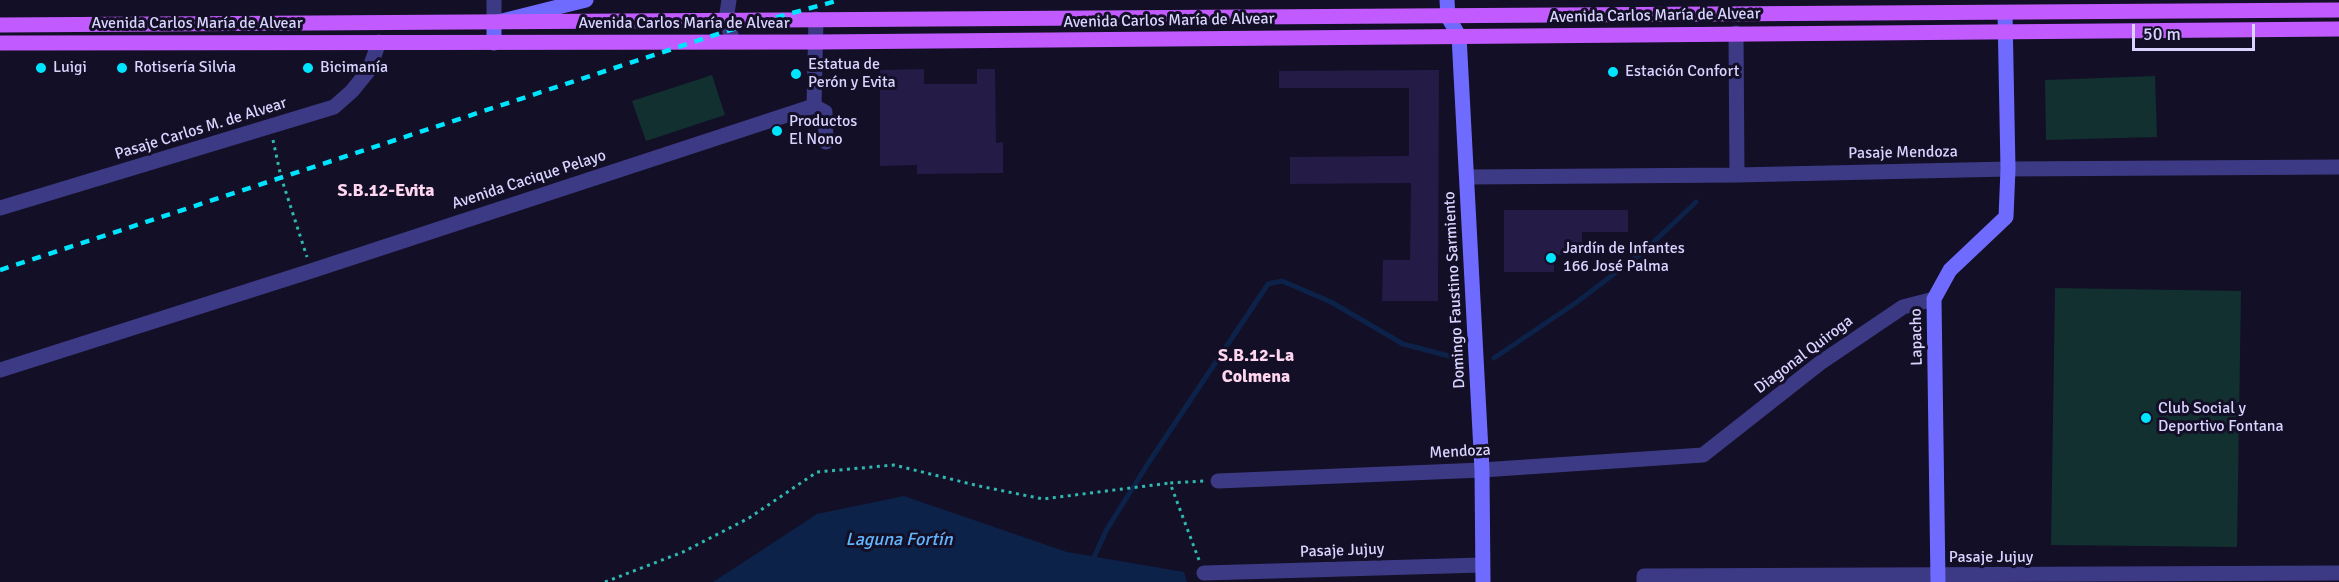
<!DOCTYPE html>
<meta charset="utf-8">
<style>
body{margin:0}
#map{position:relative;width:2339px;height:582px;overflow:hidden;background:#130f26;font-family:Signika,sans-serif}
canvas{display:block}
.scale{position:absolute;left:2132px;top:24px;width:123px;height:27px;box-sizing:border-box;border:3px solid #d9d4ff;border-top:0;padding-left:8px;font-size:18px;line-height:21px;white-space:nowrap;color:#d9d4ff;-webkit-text-stroke:4px #130f26;paint-order:stroke}
</style>
<div id="map">
<canvas width="2339" height="582"></canvas>
<div class="scale">50 m</div>
</div>
<script>
const context = document.querySelector('canvas').getContext('2d');
context.lineJoin = 'round';
function fillPath(path, color) { context.fillStyle = color; context.fill(path, 'evenodd'); }
function strokePath(path, color, width, dash) { context.strokeStyle = color; context.lineWidth = width; context.lineCap = dash ? 'butt' : 'round'; context.setLineDash(dash || []); context.stroke(path); }
function drawText(font, color, halo, rows, align = 'center') {
  context.font = font + ' Signika,sans-serif'; context.lineWidth = 6; context.setLineDash([]); context.textBaseline = 'middle'; context.strokeStyle = halo; context.fillStyle = color; for (const [text, x, y, turn = 0] of rows) {
    context.save(); context.translate(x, y); context.rotate((+turn || 0) * Math.PI / 180); context.textAlign = isNaN(turn) ? turn : align; if (halo) context.strokeText(text, 0, 0); context.fillText(text, 0, 0); context.restore();
  }
}
fillPath(new Path2D(`
 M712 75 725 115 646 141 632 101Z
 M2155 76 2157 137 2046 140 2045 80Z
 M2055 288 2241 291 2237 547 2051 545Z`), '#12302f');
fillPath(new Path2D(`
 M904 496 1067 552 1184 572 1187 582H713L817 514Z`), '#0c2248');
strokePath(new Path2D(`
 M1494 358 1577 302 1643 252 1696 202
 M1094 557 1107 529 1149 462 1268 284 1282 281 1331 302 1403 344 1453 357`), '#0c2248', 5);
fillPath(new Path2D(`
 M924 69V84H977V69H995L996 143 1003 142V173L917 174V165L880 166V70Z
 M1439 70 1438 301H1382L1383 260H1410L1411 183 1290 184V157L1409 156V88H1279V71Z
 M1504 210H1628V232H1582V255H1554V272H1504Z`), '#241b47');
strokePath(new Path2D(`
 M273 140 281 177 307 257
 M1199 560 1170 483 1204 481
 M605 582 683 552 749 518 817 472 894 465 979 486 1043 499 1170 483`), '#2fb8b0', 3, [3, 4.5]);
strokePath(new Path2D(`
 M729 0 726 20 733 41
 M494 23V0
 M1736 33 1737 175
 M814 106 816 19
 M814 106 825 112 826 142
 M1468 177 1737 175 2008 169 2339 167
 M0 208 334 107 352 91 369 70 379 42
 M0 370 311 271 814 106
 M1218 481 1482 470 1703 455 1820 363 1903 307 1934 299
 M1204 573 1482 565
 M1644 582V576L2339 573`), '#3d3a85', 15);
strokePath(new Path2D(`
 M1447 0 1448 17 1459 36 1482 470 1483 582
 M494 43V23L586 0
 M1938 582 1934 299 1950 270 2006 217 2008 169 2005 13`), '#6f6bff', 15);
strokePath(new Path2D(`
 M0 25 2339 10
 M0 43 817 42 2339 29`), '#c25bff', 15);
strokePath(new Path2D(`
 M0 270 730 30 840 0`), '#00e5ff', 4.5, [9, 8]);
for (const [x, y, r, color] of [
 [41,68,6,"#00e5ff"],
 [122,68,6,"#00e5ff"],
 [308,68,6,"#00e5ff"],
 [1613,72,6,"#00e5ff"],
 [796,74,6,"#00e5ff"],
 [777,131,6,"#00e5ff"],
 [1551,258,6,"#00e5ff"],
 [2146,418,6,"#00e5ff"]
]) { const dot = new Path2D(); dot.arc(x, y, r, 0, 2 * Math.PI); context.fillStyle = color; context.fill(dot); strokePath(dot, '#130f26', 2); }
drawText('16px', '#d9d4ff', '#130f26', [
 ["Avenida Carlos María de Alvear",1655,16,-1],
 ["Avenida Carlos María de Alvear",1169,21,-1],
 ["Avenida Carlos María de Alvear",197,24],
 ["Avenida Carlos María de Alvear",684,24],
 ["Pasaje Carlos M. de Alvear",201,129,-17],
 ["Pasaje Mendoza",1903,153,-1],
 ["Avenida Cacique Pelayo",529,180,-18],
 ["Domingo Faustino Sarmiento",1455,290,-93],
 ["Lapacho",1917,337,-91],
 ["Diagonal Quiroga",1804,355,-37],
 ["Mendoza",1460,452,-3],
 ["Pasaje Jujuy",1342,551,-2],
 ["Pasaje Jujuy",1991,558]
]);
drawText('16px', '#d9d4ff', '#130f26', [
 ["Estatua de",808,65],
 ["Perón y Evita",808,83],
 ["Luigi",53,68],
 ["Rotisería Silvia",134,68],
 ["Bicimanía",320,68],
 ["Estación Confort",1625,72],
 ["Productos",789,122],
 ["El Nono",789,140],
 ["Jardín de Infantes",1563,249],
 ["166 José Palma",1563,267],
 ["Club Social y",2158,409],
 ["Deportivo Fontana",2158,427]
], 'left');
drawText('bold 18px', '#ffd6f0', '#130f26', [
 ["S.B.12-Evita",386,191],
 ["S.B.12-La",1256,356],
 ["Colmena",1256,377]
]);
drawText('italic 18px', '#62b6ff', '#130f26', [
 ["Laguna Fortín",899,540]
]);
</script>
